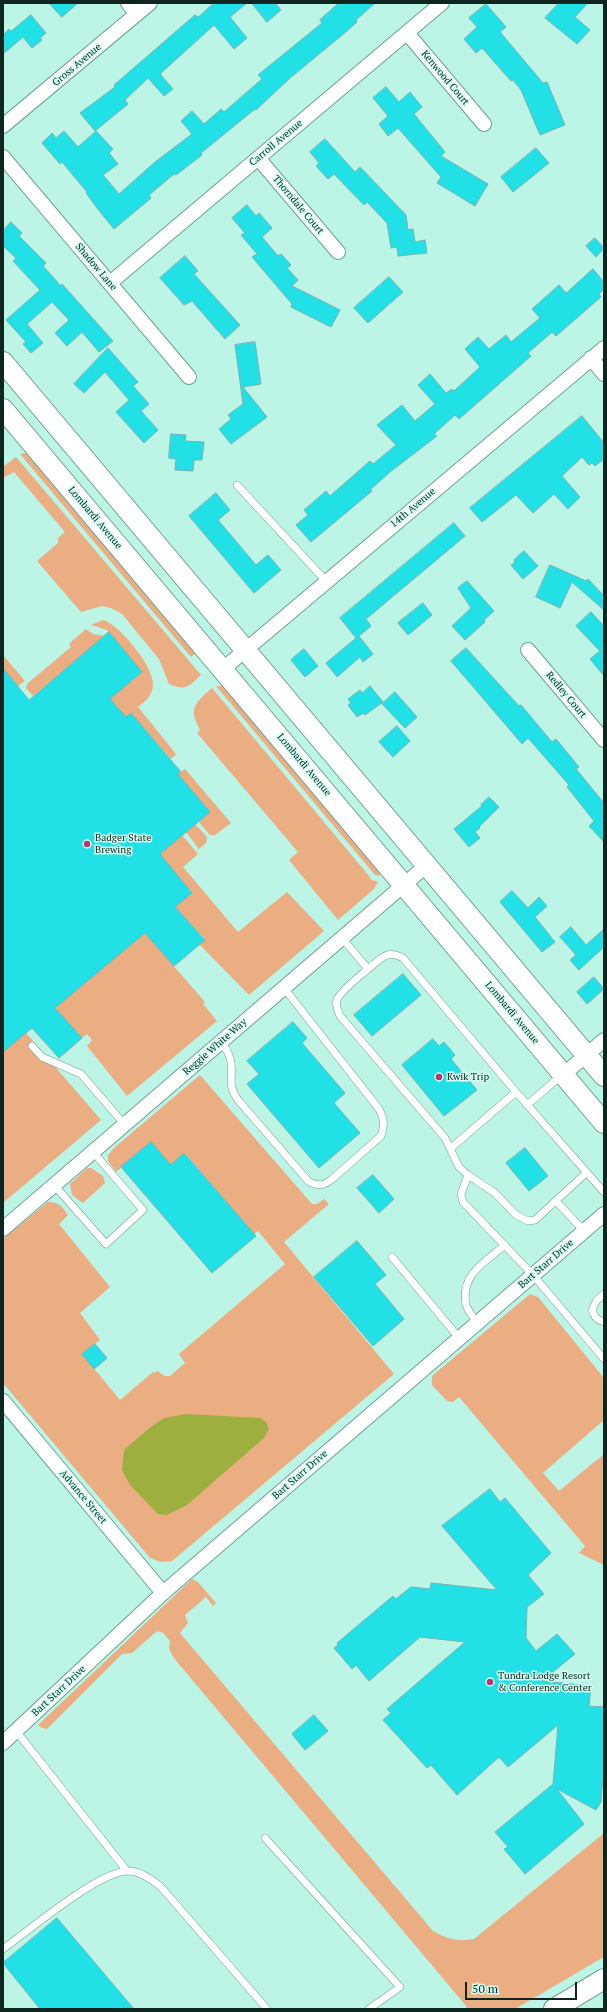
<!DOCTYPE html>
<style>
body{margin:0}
#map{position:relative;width:607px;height:2012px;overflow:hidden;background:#bcf4e6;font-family:"PT Serif",serif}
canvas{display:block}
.frame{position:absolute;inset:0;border:4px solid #0f2520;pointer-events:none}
.scale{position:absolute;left:465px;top:1982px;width:112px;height:18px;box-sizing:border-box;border:2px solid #0f2520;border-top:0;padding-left:5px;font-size:12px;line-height:14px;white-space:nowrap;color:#0f2520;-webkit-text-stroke:3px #d2fff3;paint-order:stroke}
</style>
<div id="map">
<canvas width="607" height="2012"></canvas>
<div class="frame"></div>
<div class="scale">50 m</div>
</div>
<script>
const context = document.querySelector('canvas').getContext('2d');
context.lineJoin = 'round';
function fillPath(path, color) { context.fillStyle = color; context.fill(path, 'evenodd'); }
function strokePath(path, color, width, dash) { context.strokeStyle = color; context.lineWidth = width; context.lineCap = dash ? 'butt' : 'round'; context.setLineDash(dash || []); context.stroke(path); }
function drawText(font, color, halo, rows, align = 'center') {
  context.font = font + ' "PT Serif",serif'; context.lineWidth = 3; context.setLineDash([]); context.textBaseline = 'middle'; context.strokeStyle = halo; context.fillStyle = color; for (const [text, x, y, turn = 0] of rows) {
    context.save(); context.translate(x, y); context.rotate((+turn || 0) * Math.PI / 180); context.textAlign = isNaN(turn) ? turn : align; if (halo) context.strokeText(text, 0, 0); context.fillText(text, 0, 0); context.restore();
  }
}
fillPath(new Path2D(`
 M27 453 196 653 191 657 20 454Z
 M16 457 201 675C188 687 186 691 169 684L159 659 122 614 111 608 102 606 81 612 37 561 58 543V538L65 532 14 472 3 478V467Z
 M103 620C120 625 154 667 153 685 152 696 146 701 138 707L176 754 171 759 131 713 126 717 110 699 142 672 107 630 91 625Z
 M86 629 93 634 105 636 33 696 26 688 28 683 71 647 69 644Z
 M3 655 25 681 18 686 3 668Z
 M216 686H224L379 871 380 876 375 875Z
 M212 688 369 876 370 879 378 882 374 889 338 920 289 860 298 852 197 733 200 730C188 708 195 703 212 688Z
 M185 769 231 823 215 835H210L199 822 210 812 178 774Z
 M195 824 207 837 206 843 199 849 186 832Z
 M182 835 198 854 183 867 238 932 287 892 324 931 249 995 199 944 205 939 175 907 192 893 160 854Z
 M145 933 205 1002 203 1004 217 1021 127 1096 87 1046 92 1040 87 1034 82 1038 55 1008Z
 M26 1033 101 1120 3 1203V1052Z
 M200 1075 312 1204H317L324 1199 329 1204 284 1242 394 1374 172 1561 161 1562 150 1558 3 1383V1239L48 1202C58 1201 63 1207 68 1215L59 1224 110 1287 80 1313 100 1340 82 1354 120 1400 153 1372 155 1373 157 1371 165 1376H170L185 1363 179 1354 285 1264 258 1231 254 1234 185 1153 171 1165 151 1142 116 1172 108 1161V1155L114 1148Z
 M87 1168H91L103 1176 105 1183 83 1203 72 1195 70 1184Z
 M530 1294 538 1297 604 1378V1420L543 1473 559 1491 604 1454V1565L579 1553 585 1546 459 1397 453 1402 447 1401 432 1385V1376Z
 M192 1579 198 1582 216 1603 213 1606 206 1597 185 1615 188 1623 180 1633 433 1931C447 1939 458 1942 474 1939L604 1833V1957L515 2009H464L467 2007 173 1657 169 1648 170 1641 163 1633 157 1631 132 1653 122 1654 47 1729 42 1728 38 1725Z`), '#eaae82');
fillPath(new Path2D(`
 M186 1414 260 1418 266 1422 269 1429 264 1438 187 1505 167 1515 158 1514 130 1485 122 1470 124 1450 152 1426 164 1418Z`), '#9daf3f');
const building = new Path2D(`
 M49 3H78L62 17Z
 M214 3H247L230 17 247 38 234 49 214 25 160 74 173 89 164 96 148 78 125 100 128 104 95 131 80 113 115 87 114 85 195 15 198 17Z
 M252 3H275L281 10 267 22Z
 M339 3H375L356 20 357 22 347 31 290 78 256 110 255 109 201 153 202 155 176 175 174 174 149 195 151 198 114 229 97 208 86 193 87 192 62 162 60 164 42 143 52 133 56 138 64 131 78 147 96 131 113 149 109 153 118 164 103 175 119 194 155 162 192 134 181 121 192 111 204 124 221 109 224 112 262 79 258 75 322 23 320 20Z
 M559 3H588L575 17 590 30 577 44 545 18Z
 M486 4 506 27 500 32 543 83 547 82 565 125 540 135 521 90 513 80 511 81 482 48 476 53 464 39 477 27 469 18Z
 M31 15 46 33 40 38 42 40 32 48 23 37 3 54V35L9 29 11 31Z
 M386 87 399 102 410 92 422 107 414 114 445 152 441 156 488 184 475 206 437 183 441 177 398 128 388 136 379 124 388 116 373 98Z
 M325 139 355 172 360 167 406 215 408 230 413 229 415 242 425 240 427 253 398 256 397 247 391 248 387 223 367 202 364 205 334 174 328 179 316 166 319 163 310 152Z
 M536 148 549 163 513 192 501 177Z
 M247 205 256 216 259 213 272 228 262 237 278 256 281 254 291 265 287 268 298 280 292 286 340 310 331 327 291 307 292 304 252 257 257 254 241 235 245 233 232 218Z
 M11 222 22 233 19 236 46 263 43 266 61 286 62 284 113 341 99 352 82 332 67 346 55 333 69 320 52 302 27 324 43 343 31 353 23 344 26 342 6 320 40 290 13 261 16 258 3 246V231Z
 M595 238 604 248 596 257 586 246Z
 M185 256 198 271 194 274 240 325 225 339 192 301 184 305 160 278Z
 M593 269 604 282V289L599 294 601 297 556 336 552 332 528 353 531 356 459 419 455 415 434 434 437 436 390 472 370 490 372 491 311 542 296 525 308 515 304 510 326 491 330 496 370 461 373 464 396 445 377 425 402 405 415 421 435 404 418 385 430 374 446 393 452 389 454 391 480 367 465 349 478 337 489 349 506 335 511 342 540 318 532 309 559 285 566 293Z
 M389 277 403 292 368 323 354 308Z
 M255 342 261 384 243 387 267 417 231 444 219 429 231 419 228 415 243 404 235 345Z
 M108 348 138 382 133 386 149 404 141 411 158 430 144 443 116 412 129 400 105 372 84 393 74 384Z
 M582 416 604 443V459L595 466 592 463 589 465 582 457 562 476 580 497 568 509 554 494 533 513 516 495 482 522 470 508Z
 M171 434 186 435 185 441 204 442 202 460H194L193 471 175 470 176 459 169 458Z
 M216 493 230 510 218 520 256 565 268 555 281 570 254 593 189 516Z
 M454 523 465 536 366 619 371 626 359 636 373 654 363 662 360 657 337 677 326 663 356 638 340 618Z
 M524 551 538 566 523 579 511 565 515 562 514 560Z
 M550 565 586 581 588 579 604 596V610L572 582 560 608 536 597Z
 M467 581 494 611 484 620 485 622 465 640 452 626 471 608 458 588Z
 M423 603 432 615 408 635 398 623Z
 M591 612 604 626V676L590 659 600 651 576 626Z
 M109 632 142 672 110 699 126 717 131 713 181 772 178 774 210 812 160 854 192 893 175 907 205 940 174 966 145 933 55 1008 82 1038 59 1058 32 1028 3 1052V668L29 700Z
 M466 648 519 706 521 705 552 742 556 739 579 767 576 769 604 803V842L589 826 594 821 567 787 569 785 528 738 522 744 451 661Z
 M304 649 318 666 305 677 291 660Z
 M370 686 383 702 365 715 363 713 357 717 348 705 351 703 348 699 360 690 362 693Z
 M395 692 417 717 405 728 382 704Z
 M397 726 410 741 393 757 379 742Z
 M489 797 499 807 479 827 480 828 475 832 480 838 469 847 454 829 482 806 481 805Z
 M512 891 528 908 539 897 547 906 535 917 555 942 542 952 500 902Z
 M571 927 586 945 604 929V947L579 970 570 960 576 955 560 937Z
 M403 974 421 995 372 1036 354 1015Z
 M594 977 604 989 587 1004 577 992Z
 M293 1022 307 1038 302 1043 345 1093 334 1103 360 1133 319 1168 247 1084 259 1074 247 1061Z
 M433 1039 439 1046 444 1042 455 1055 451 1059 477 1090 444 1116 402 1065Z
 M151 1142 171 1165 184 1153 256 1236 212 1273 121 1167Z
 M525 1148 548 1176 529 1191 506 1163Z
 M373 1175 394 1199 379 1213 357 1188Z
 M357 1241 386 1275 375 1284 404 1319 373 1346 314 1277Z
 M95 1344 107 1358 94 1369 82 1354Z
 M490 1489 500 1502 505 1498 551 1553 528 1575 544 1594 527 1607 526 1638 536 1651 557 1634 575 1654 542 1681 591 1686 589 1706 604 1707V1765L601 1802 596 1810 557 1789 584 1824 525 1874 504 1849 508 1847 495 1832 553 1784 558 1725 508 1767 499 1757 457 1795 431 1765 427 1768 383 1720 391 1713 387 1709 465 1642 420 1637 369 1681 356 1665 352 1669 334 1648 338 1645 337 1643 393 1596 396 1599 411 1587 430 1589 431 1583 497 1590 442 1526Z
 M314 1715 328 1731 305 1750 292 1734Z
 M57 1918 134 2009H40L3 1963Z`);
fillPath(building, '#21e1e6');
strokePath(building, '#77b1b2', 1);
const service = new Path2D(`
 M237 485 326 581
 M342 938 368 969C381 959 386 949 403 958L516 1092 604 1192
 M368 969C360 976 340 991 337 1000 335 1006 338 1011 340 1016L445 1138 459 1167 468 1175 495 1193 516 1215 528 1221 535 1220 586 1173
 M221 1042C242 1068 222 1079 238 1100L309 1182C319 1186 323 1186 331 1180L381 1136C385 1125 384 1119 379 1109L284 988
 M32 1046 42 1057 81 1074 125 1125
 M527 1105 562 1075
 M451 1148 516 1092
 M468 1175 461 1194 463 1202 533 1275 604 1359
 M54 1185 106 1244 143 1210 93 1152
 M556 1201 584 1231
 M392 1257 459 1338
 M604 1294 597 1300 592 1310C594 1317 597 1320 604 1322
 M477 1323C474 1318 467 1310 466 1304 460 1275 486 1261 505 1245
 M16 1731 127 1871
 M265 1838 400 1987 369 2009
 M3 1949C28 1931 97 1873 126 1871 139 1870 151 1879 161 1887L267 2009`);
const minor = new Path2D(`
 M128 3 137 14
 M407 33 484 124
 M3 126 150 3
 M3 157 189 377
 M258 158 338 252
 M110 283 442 3
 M591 358 604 374
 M528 650 604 740
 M223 669 604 348
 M564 1074 604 1040
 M3 1229 427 865
 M3 1401 163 1593
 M3 1743 163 1593 604 1214`);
const secondary = new Path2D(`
 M3 362 604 1076
 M3 409 604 1123
 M554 2009 604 1979`);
strokePath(service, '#6ca194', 8);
strokePath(minor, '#6ca194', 16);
strokePath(secondary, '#6ca194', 22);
strokePath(service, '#fff', 7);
strokePath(minor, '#fff', 14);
strokePath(secondary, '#fff', 20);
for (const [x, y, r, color] of [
 [87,844,4,"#bc3370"],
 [439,1077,4,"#bc3370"],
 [490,1682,4,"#bc3370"]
]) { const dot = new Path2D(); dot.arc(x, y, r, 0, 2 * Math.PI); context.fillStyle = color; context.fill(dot); strokePath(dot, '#d2fff3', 1.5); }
drawText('10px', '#0f2520', '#d2fff3', [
 ["Gross Avenue",77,65,-40],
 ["Kenwood Court",445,78,50],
 ["Carroll Avenue",276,143,-40],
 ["Thorndale Court",298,205,50],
 ["Shadow Lane",96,267,50],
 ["14th Avenue",413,508,-40],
 ["Lombardi Avenue",95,518,50],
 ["Redley Court",566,695,50],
 ["Lombardi Avenue",304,765,50],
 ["Lombardi Avenue",512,1013,50],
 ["Reggie White Way",215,1047,-41],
 ["Bart Starr Drive",546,1264,-41],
 ["Bart Starr Drive",300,1475,-41],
 ["Advance Street",83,1497,50],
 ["Bart Starr Drive",59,1691,-43]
]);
drawText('10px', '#0f2520', '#d2fff3', [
 ["Badger State",95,838],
 ["Brewing",95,850],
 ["Kwik Trip",447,1077],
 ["Tundra Lodge Resort",498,1676],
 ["& Conference Center",498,1688]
], 'left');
</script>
